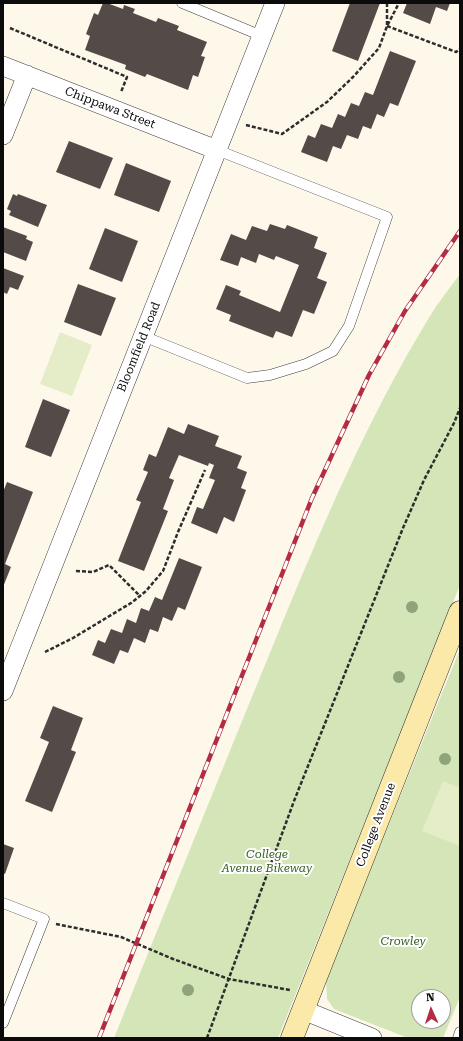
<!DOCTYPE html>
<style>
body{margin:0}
#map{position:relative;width:463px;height:1041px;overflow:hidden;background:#fef8eb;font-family:"Roboto Serif",serif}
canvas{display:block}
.frame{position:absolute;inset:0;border:4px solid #0b0b0b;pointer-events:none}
.north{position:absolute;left:411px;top:989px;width:40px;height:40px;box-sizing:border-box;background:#fff;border:1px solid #9d9d9d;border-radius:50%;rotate:357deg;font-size:11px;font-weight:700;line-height:16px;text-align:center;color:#0b0b0b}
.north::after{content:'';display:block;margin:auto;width:14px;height:18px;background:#b32c41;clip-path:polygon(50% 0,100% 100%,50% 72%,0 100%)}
</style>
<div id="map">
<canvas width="463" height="1041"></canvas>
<div class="frame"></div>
<div class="north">N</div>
</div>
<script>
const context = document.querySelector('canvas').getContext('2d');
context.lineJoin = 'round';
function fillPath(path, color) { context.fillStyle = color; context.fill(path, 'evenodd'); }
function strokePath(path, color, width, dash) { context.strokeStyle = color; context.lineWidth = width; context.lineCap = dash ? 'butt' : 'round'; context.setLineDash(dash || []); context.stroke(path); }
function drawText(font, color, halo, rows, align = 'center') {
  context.font = font + ' "Roboto Serif",serif'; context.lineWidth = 4; context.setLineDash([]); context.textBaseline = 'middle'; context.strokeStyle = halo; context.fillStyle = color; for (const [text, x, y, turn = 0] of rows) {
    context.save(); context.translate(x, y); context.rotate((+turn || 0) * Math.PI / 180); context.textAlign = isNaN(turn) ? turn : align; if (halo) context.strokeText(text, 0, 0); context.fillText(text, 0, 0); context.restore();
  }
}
fillPath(new Path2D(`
 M460 274V585L278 1038H114C167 906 220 774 274 643 320 531 367 419 430 316 439 301 450 288 460 274Z
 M460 649V997L443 1038H408L334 1009 327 999 326 979ZM419 997H443V1021H419Z`), '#d4e6b7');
fillPath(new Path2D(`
 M60 332 92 345 72 396 40 384Z
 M443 781 460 788V846L422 831Z`), '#e4edc8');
fillPath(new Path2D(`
 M103 3H107L123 9 124 5 135 9 133 13 156 22 158 18 179 26 177 30 207 42 201 56 205 57 198 77 193 75 188 90 147 74 145 77 125 69 126 65 85 50 90 36 86 34 94 13 98 15Z
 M350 3H380L358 61 332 51Z
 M407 3H450L447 11 436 7 430 24 403 13Z
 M390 51 416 61 398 106 390 103 384 117 377 114 371 129 363 126 358 139 347 135 341 149 333 146 327 162 301 152 308 135 315 138 321 124 332 128 338 114 345 117 351 103 359 106 365 92 373 95Z
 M69 141 113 158 100 189 56 172Z
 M126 163 171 181 159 212 114 195Z
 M13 194 17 196 18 194 47 205 38 227 9 215 11 211 7 209Z
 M270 224 285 229 287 225 318 237 314 248 327 253 317 278 327 282 314 314 303 310 292 337 276 331 273 338 229 321 231 315 216 309 226 285 241 291 239 295 280 312 299 265 276 256 274 260 259 254 256 263 241 257 238 266 220 260 231 234 246 240 252 226 267 231Z
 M3 227 27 236 26 239 33 242 26 261 3 252Z
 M105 228 138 241 122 282 89 269Z
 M3 268 24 276 18 290 10 287 7 294 3 292Z
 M78 284 116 298 101 336 64 322Z
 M43 399 70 410 51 457 25 447Z
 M188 424 219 436 215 446 242 456 237 468 247 472 241 488 246 490 234 522 224 517 217 534 191 523 197 507 203 509 215 480 209 478 214 465 209 463 208 466 179 455 169 478 174 480 163 509 168 511 144 571 118 561 141 502 136 500 148 472 143 470 149 454 156 457 168 427 184 434Z
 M7 482 33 492 5 564 11 567 3 587V492Z
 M179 558 202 567 185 610 178 607 172 621 163 617 158 632 150 629 145 643 134 638 128 653 120 650 114 664 92 655 98 640 105 643 111 629 122 633 127 619 136 623 141 608 149 611 155 597 162 600Z
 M53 706 83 718 71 750 76 752 52 812 25 801 49 742 40 738Z
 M3 844 14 848 5 874 3 873Z`), '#534b48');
const lane = new Path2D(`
 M182 3 262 36
 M143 336 247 378 270 375 306 364 333 351 349 326 387 217 217 150
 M3 903 44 919 3 1023
 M458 1038 460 1032`);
const street = new Path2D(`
 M3 66 217 150
 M3 135 27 75
 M3 691 275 3
 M303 1010 372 1038`);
const secondary = new Path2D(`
 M292 1038 460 612`);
strokePath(lane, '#3e3e3e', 11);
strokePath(street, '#3e3e3e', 20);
strokePath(secondary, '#2d2d2d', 23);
strokePath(new Path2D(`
 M387 25V3
 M387 26 456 52 460 49
 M10 28 127 77 121 92
 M246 125 282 134 327 102 353 77 379 48 387 26 399 3
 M76 571 93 572 109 565 140 596
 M45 652 73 638 131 603 146 591 163 571 178 532 205 470
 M56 924 121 937 173 959 229 979 290 990
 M207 1038 294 801 403 528 424 480 454 423 460 408`), '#2d2d2d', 2.5, [4, 2]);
strokePath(lane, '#fff', 10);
strokePath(street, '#fff', 19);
strokePath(secondary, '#fae9a9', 22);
const rail = new Path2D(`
 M99 1038 312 498 369 375 405 311 460 231`);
strokePath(rail, '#b32c41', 4.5);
strokePath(rail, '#fff', 3, [9]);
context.fillStyle = '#8fa47b';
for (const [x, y] of [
 [412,607],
 [399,677],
 [445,759],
 [188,990]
]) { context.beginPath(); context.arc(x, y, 6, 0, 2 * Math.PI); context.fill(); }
drawText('12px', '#0b0b0b', '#fff', [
 ["Chippawa Street",110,108,21],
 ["Bloomfield Road",139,347,-68],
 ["College Avenue",376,825,-69]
]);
drawText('italic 12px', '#345f20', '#fff', [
 ["College",267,854],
 ["Avenue Bikeway",267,868],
 ["Crowley",403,941]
]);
</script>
